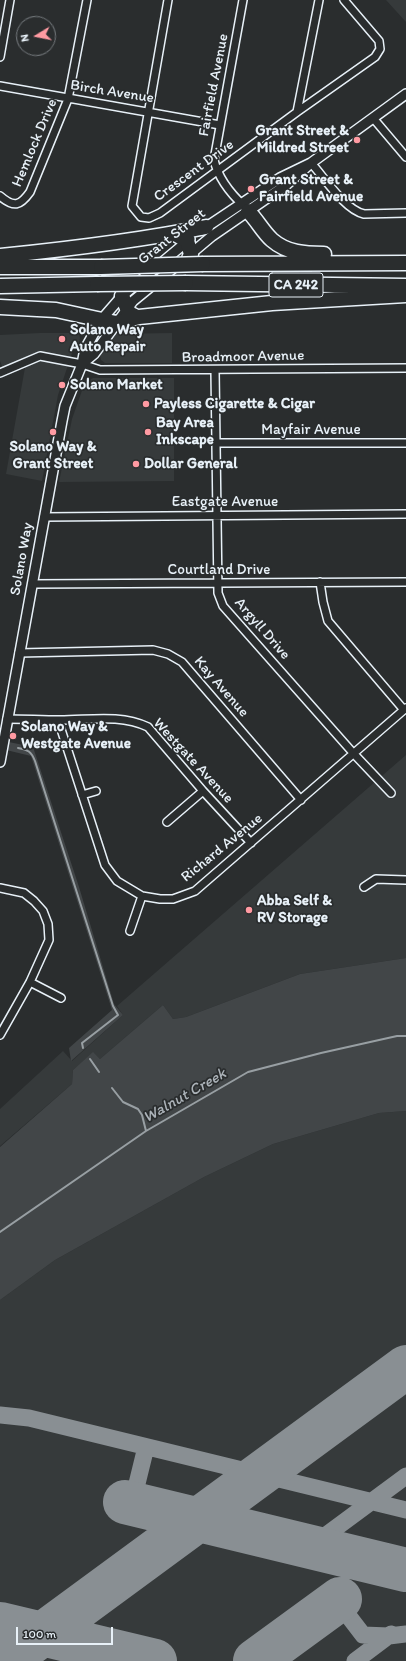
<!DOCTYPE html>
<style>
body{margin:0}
#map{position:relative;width:406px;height:1661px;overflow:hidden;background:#2a2d2e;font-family:Itim,sans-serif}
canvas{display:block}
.north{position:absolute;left:16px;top:16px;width:40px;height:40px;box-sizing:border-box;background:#2a2d2e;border:1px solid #767b7f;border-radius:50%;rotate:260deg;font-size:11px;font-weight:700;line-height:16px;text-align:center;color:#e8f1f8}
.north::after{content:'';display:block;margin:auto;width:14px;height:18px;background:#ff9aa2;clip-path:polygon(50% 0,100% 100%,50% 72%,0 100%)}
.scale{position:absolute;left:16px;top:1627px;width:97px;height:18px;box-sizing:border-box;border:2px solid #e8f1f8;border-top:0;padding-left:5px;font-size:12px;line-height:14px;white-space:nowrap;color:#e8f1f8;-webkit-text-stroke:3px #2a2d2e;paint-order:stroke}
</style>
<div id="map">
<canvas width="406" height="1661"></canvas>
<div class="north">N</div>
<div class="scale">100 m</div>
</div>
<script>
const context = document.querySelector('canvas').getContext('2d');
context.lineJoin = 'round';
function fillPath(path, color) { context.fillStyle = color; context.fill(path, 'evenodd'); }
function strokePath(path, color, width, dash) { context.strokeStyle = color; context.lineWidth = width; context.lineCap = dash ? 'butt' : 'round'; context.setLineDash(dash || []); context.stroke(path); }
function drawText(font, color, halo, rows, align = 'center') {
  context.font = font + ' Itim,sans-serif'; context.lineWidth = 3.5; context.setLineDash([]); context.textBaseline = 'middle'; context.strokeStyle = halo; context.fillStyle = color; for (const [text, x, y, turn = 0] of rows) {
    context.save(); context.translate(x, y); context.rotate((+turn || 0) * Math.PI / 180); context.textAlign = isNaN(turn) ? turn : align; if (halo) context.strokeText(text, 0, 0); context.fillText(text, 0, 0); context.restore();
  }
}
fillPath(new Path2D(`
 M386 0H406V22Z
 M40 333H79L80 338 79 343 74 347 58 395 42 481 6 474 26 362 4 371 0 361V335Z
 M172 333V363H105L101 360 100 355 115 334Z
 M93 378H174V481L59 482 72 419 85 382Z
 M406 755V958L300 974 186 1017 173 1019 163 1005 100 1059 93 1053 73 1070 72 1084 0 1146V1109L63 1051 72 1061 123 1015 117 1006Z
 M406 1111V1661H0V1300L55 1260 204 1177 273 1144 379 1113Z`), '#363a3b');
fillPath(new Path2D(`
 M4 741 33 747 79 887 114 1004 123 1015 71 1061 69 1048 112 1010 31 756 2 749Z
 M406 958V1111L379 1113 273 1144 204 1177 55 1260 0 1300V1147L72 1084 73 1070 93 1052 100 1059 163 1005 173 1019 186 1017 300 974Z`), '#424648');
strokePath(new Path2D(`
 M18 748C28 750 31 751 35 761L113 1006 118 1015 82 1043 83 1048
 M90 1059 99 1072
 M112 1088 123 1102 138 1109 142 1115 146 1131
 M0 1232 146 1131 248 1072 321 1053 397 1036H406`), '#989fa3', 2);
strokePath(new Path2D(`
 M0 1415 29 1418 406 1510
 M132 1504 146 1447
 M310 1547 406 1476
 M337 1601 363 1635 389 1636 406 1634
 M355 1661 391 1634`), '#898f93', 17);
strokePath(new Path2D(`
 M125 1502 406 1570
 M0 1624 155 1661
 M6 1661 406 1367
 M255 1661 340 1599`), '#898f93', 44);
const minor = new Path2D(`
 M168 0 132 206 141 217 149 218 160 213 297 112 319 0
 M243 0 214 160C218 177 231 194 244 206
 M0 57 10 0
 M0 86 220 125
 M297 112 375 57 380 49 379 41 344 0
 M373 118 406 157
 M311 163C324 177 345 210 364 214L406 213
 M0 196C14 208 20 206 30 192L68 99 87 0
 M215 370 218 593 223 606 354 754 391 793
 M0 373 40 356 82 364 100 370 406 368
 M217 443H406
 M44 517 406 514
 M320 582 323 602 328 621 404 710
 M32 584 406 582
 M19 653 153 650 168 654 182 662 301 800
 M7 719C25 719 42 720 60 720 90 720 120 714 148 727L203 791 251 843
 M58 720 105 865 117 881 142 896 160 899H173L195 891 406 708
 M82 795 96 791
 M167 822 203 791
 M364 887 376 879 406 880
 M0 888 24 893 34 901 43 911 48 924 49 940 30 982 0 1035
 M130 931 142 896
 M30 982 61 998`);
const tertiary = new Path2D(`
 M202 230 280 178 311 163
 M187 257 212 236 286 185 311 163 406 94
 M82 364 94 354 133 301 177 265
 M0 762 62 421 65 406 82 364 85 349 102 319 122 296 190 239`);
const motorway = new Path2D(`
 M248 211C257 220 263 232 272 240 287 253 305 254 324 254
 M175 234 187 241 191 254
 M0 256C69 249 138 241 206 227
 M203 264 406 263
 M0 267H101
 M186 283 406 286
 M0 286 97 284
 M122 296 129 313 137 317
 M0 307 56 310 116 323 139 317 272 303 406 295`);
strokePath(minor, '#e8f1f8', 10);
strokePath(tertiary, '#e8f1f8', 12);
strokePath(motorway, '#e8f1f8', 17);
strokePath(minor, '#2a2d2e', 7);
strokePath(tertiary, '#2a2d2e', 9);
strokePath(motorway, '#2a2d2e', 14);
const motorwayBridge = new Path2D(`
 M101 267 203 264
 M97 284 186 283`);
strokePath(motorwayBridge, '#e8f1f8', 17, []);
strokePath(motorwayBridge, '#2a2d2e', 14);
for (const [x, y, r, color] of [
 [357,140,4,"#ff9aa2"],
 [251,189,4,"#ff9aa2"],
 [62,339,4,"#ff9aa2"],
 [62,385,4,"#ff9aa2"],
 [146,404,4,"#ff9aa2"],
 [53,432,4,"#ff9aa2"],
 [148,432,4,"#ff9aa2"],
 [136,464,4,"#ff9aa2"],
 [13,736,4,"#ff9aa2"],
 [249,910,4,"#ff9aa2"]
]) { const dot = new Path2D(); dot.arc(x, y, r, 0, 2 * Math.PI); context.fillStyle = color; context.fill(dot); strokePath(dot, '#2a2d2e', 1.5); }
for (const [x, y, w] of [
 [296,285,54]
]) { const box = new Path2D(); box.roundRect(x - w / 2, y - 12, w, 24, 3); context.fillStyle = '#2a2d2e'; context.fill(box); strokePath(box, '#e8f1f8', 1); }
drawText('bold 14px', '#e8f1f8', null, [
 ["CA 242",296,285]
]);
drawText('15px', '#e8f1f8', '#2a2d2e', [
 ["Fairfield Avenue",214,85,-79],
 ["Birch Avenue",112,92,9],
 ["Hemlock Drive",35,143,-67],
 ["Crescent Drive",194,171,-36],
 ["Grant Street",172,237,-38],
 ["Broadmoor Avenue",243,357,-1],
 ["Mayfair Avenue",311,430],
 ["Eastgate Avenue",225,502],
 ["Solano Way",22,559,-80],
 ["Courtland Drive",219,570],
 ["Argyll Drive",262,629,49],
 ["Kay Avenue",221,687,49],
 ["Westgate Avenue",193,761,47],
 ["Richard Avenue",222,848,-39]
]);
drawText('bold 15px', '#e8f1f8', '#2a2d2e', [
 ["Grant Street &",349,131,"right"],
 ["Mildred Street",349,148,"right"],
 ["Grant Street &",259,180],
 ["Fairfield Avenue",259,197],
 ["Solano Way",70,330],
 ["Auto Repair",70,347],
 ["Solano Market",70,385],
 ["Payless Cigarette & Cigar",154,404],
 ["Bay Area",156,423],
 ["Inkscape",156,440],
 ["Solano Way &",53,447,"center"],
 ["Grant Street",53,464,"center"],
 ["Dollar General",144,464],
 ["Solano Way &",21,727],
 ["Westgate Avenue",21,744],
 ["Abba Self &",257,901],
 ["RV Storage",257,918]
], 'left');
drawText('italic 16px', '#acb3b9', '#2a2d2e', [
 ["Walnut Creek",185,1096,-30]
]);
</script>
